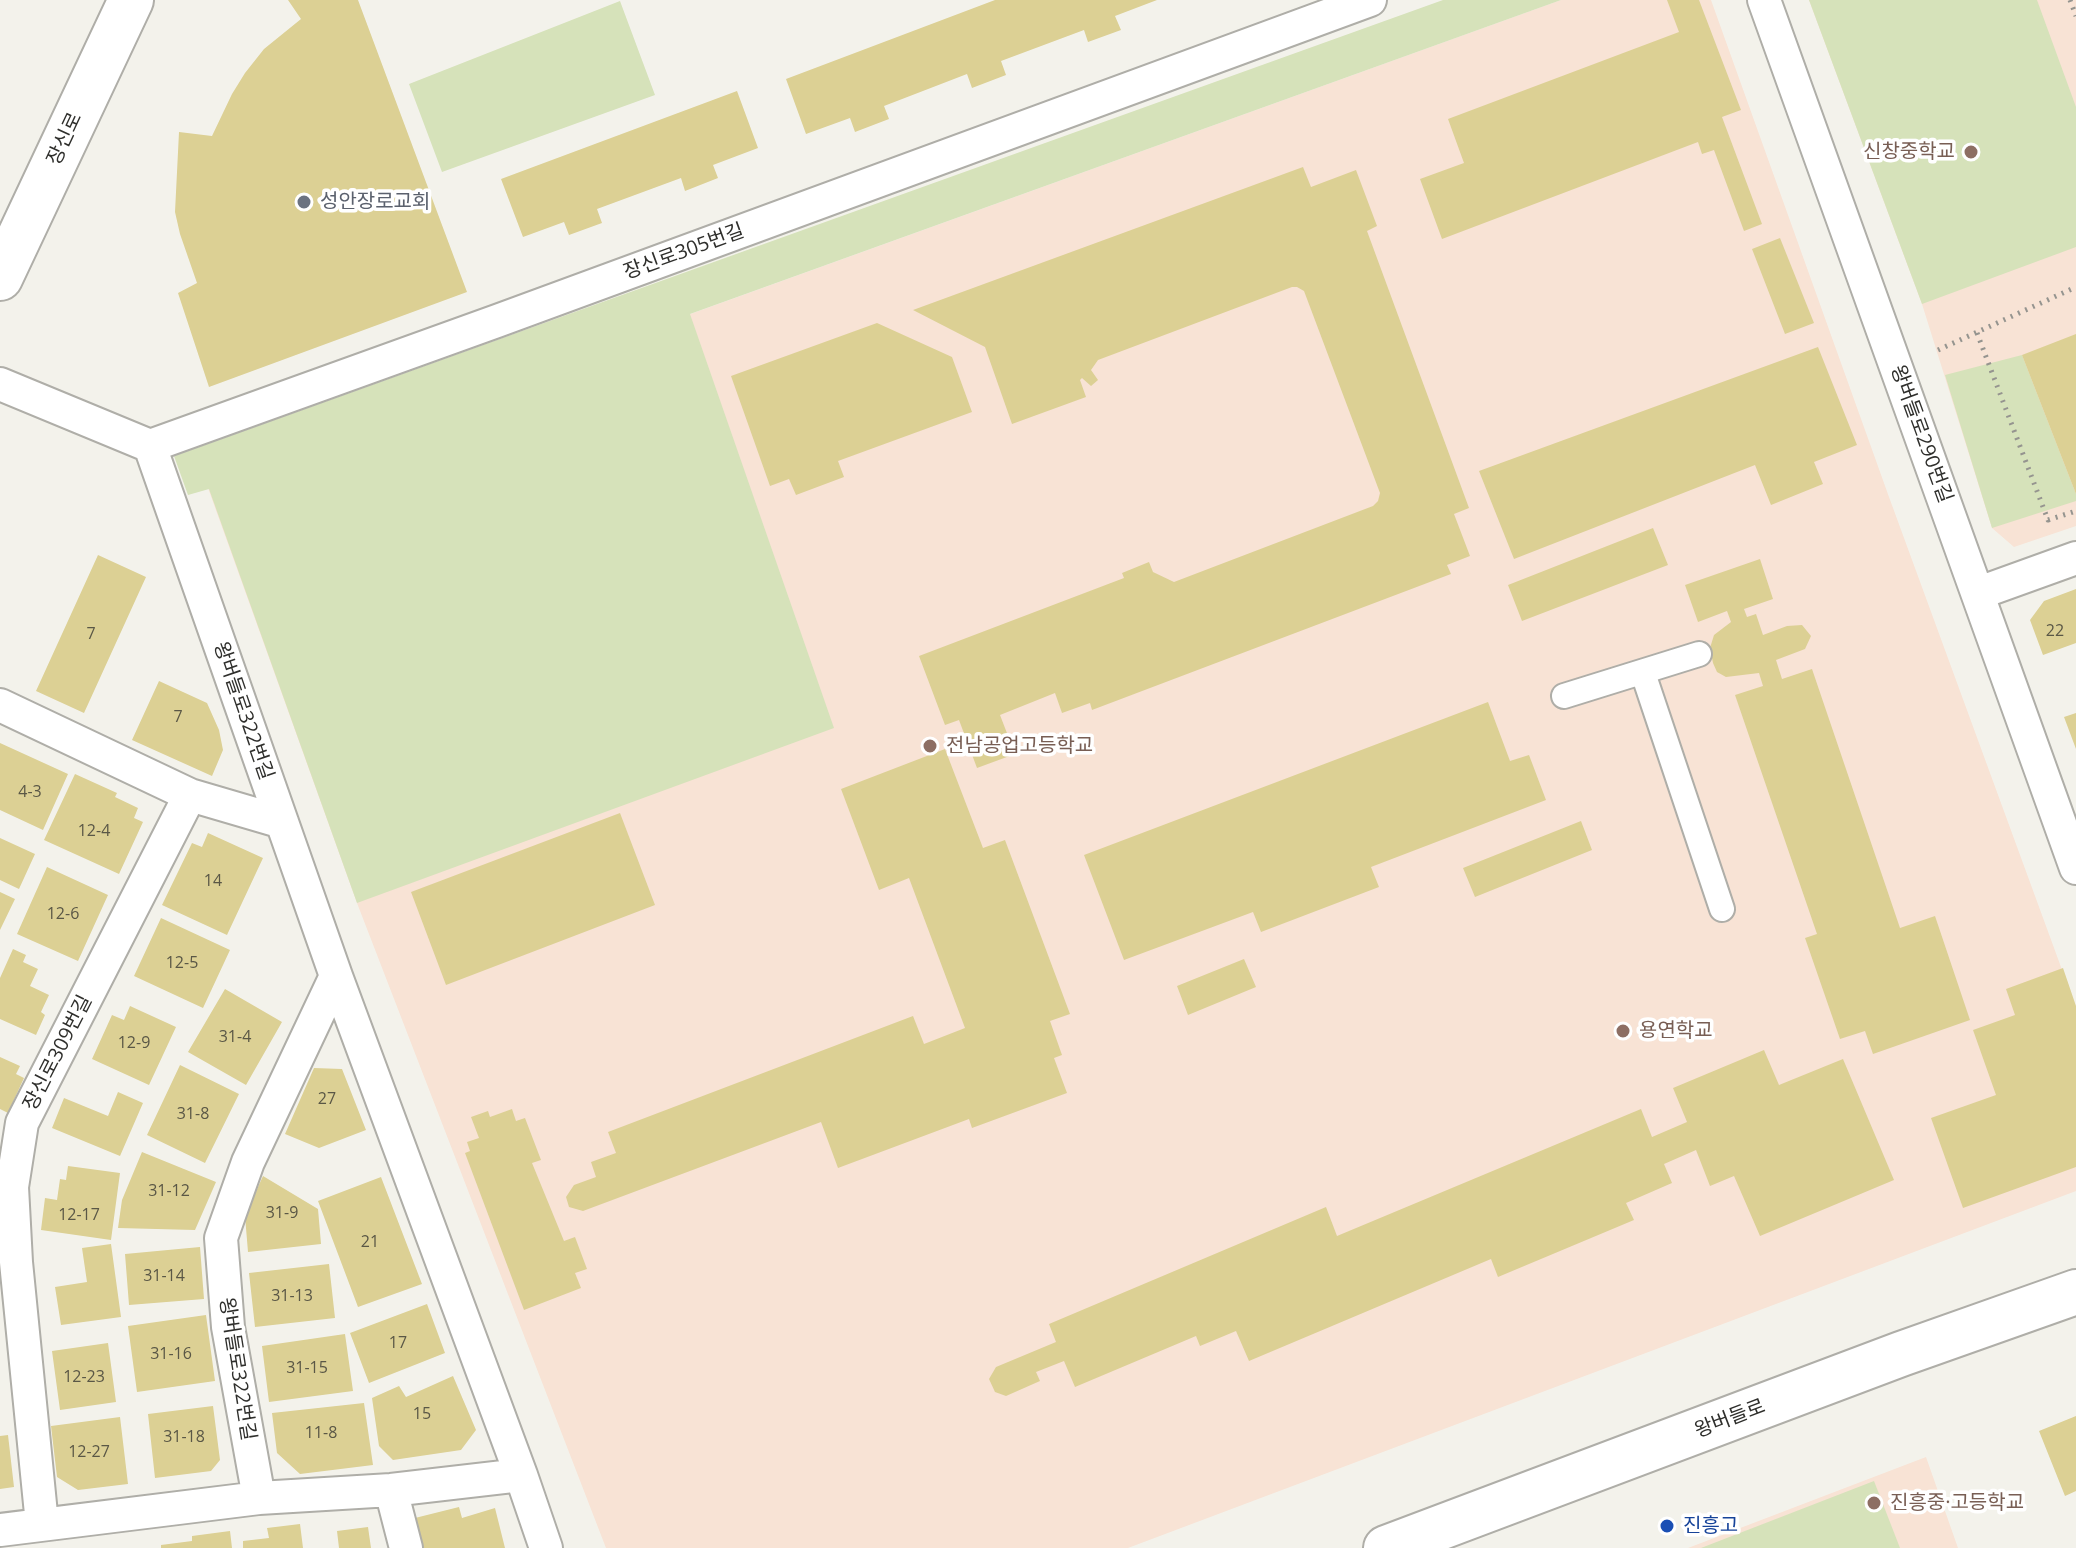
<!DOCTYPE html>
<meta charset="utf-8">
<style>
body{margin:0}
canvas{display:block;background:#f3f2eb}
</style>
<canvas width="2076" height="1548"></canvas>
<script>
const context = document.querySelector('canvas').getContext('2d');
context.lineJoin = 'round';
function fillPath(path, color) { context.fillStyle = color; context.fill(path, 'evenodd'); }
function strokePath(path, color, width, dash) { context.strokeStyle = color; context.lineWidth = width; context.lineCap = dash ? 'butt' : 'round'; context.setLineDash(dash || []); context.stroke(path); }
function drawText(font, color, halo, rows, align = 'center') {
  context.font = font + ' "Open Sans","Noto Sans KR",sans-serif'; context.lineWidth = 7; context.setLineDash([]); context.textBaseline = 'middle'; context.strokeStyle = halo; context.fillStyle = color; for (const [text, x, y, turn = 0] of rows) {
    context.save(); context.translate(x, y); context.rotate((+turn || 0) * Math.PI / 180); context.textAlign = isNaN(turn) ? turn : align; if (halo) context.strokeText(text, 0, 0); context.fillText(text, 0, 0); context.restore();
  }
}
fillPath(new Path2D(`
 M1561 0H1711L1889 497 2076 1008V1191L1128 1548H606L357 903 208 488Z
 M1809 0H2076V526L2014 547 1992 528 1922 304Z
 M1926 1457 1958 1548H1688Z`), '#f8e3d5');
fillPath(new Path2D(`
 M1443 0H1561L690 314 834 728 357 903 209 489 188 495 174 456Z
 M1809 0H2037L2076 107V247L1922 304Z
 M620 1 655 95 442 172 409 84Z
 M2022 355 2076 494V501L1992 528 1945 375Z
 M1874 1481 1900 1548H1701Z`), '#d6e2ba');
fillPath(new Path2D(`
 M288 0H358L467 292 209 387 178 293 197 283 180 234 175 212 179 132 212 136 232 94 245 73 264 49 301 19Z
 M995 0H1157L1115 16 1121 30 1088 42 1084 30 1001 61 1006 75 972 88 967 74 884 106 889 119 855 132 850 118 806 134 786 79Z
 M1667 0H1699L1741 110 1722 117 1762 224 1744 231 1714 150 1702 154 1698 142 1442 239 1420 179 1464 163 1448 119 1679 32Z
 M737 91 758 148 713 165 718 178 685 191 681 178 597 209 602 223 569 235 564 222 523 237 501 179Z
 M1303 167 1311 187 1356 170 1377 226 1367 231 1469 508 1454 514 1470 556 1447 565 1451 574 1092 710 1090 703 1062 713 1055 693 1000 715 1015 754 977 768 959 720 945 725 919 656 1124 578 1122 573 1149 562 1153 572 1174 582 1373 506 1378 501 1380 493 1304 291 1297 287H1292L1098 360 1091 370 1098 380 1091 386 1082 378 1080 380 1086 397 1012 424 985 347 913 310Z
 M1780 238 1814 323 1785 334 1752 249Z
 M877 323 952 357 972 412 838 461 844 477 796 495 789 479 770 486 731 376Z
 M2076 334V494L2022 355Z
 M1818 347 1857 445 1814 462 1823 484 1771 505 1755 465 1514 559 1479 471Z
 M1653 528 1668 565 1522 621 1508 585Z
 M98 555 146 577 84 713 36 691Z
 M1760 559 1773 599 1744 609 1747 617 1756 614 1763 635 1787 626 1802 625 1811 636 1805 649 1776 660 1782 679 1812 669 1900 928 1935 916 1970 1020 1873 1054 1865 1031 1840 1039 1805 938 1817 934 1735 695 1763 686 1759 673 1726 677 1717 672 1713 663 1710 648 1714 635 1731 622 1727 611 1698 622 1685 585Z
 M2076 589V643L2043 655 2030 620 2044 601Z
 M159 681 207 703 219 730 223 750 212 776 132 740Z
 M1488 702 1510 761 1529 755 1546 800 1371 867 1379 887 1261 932 1253 912 1124 960 1084 855Z
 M2076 713V749L2064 717Z
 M0 743 68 774 43 830 0 810Z
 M945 749 983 848 1005 840 1070 1014 1050 1021 1062 1055 1054 1058 1067 1093 972 1128 969 1119 838 1168 821 1122 583 1211 569 1207 566 1197 574 1185 596 1177 591 1162 616 1153 608 1132 913 1016 924 1044 965 1028 909 878 879 890 841 789Z
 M75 774 117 793 115 797 138 808 134 818 143 822 119 874 44 840Z
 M620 813 655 905 446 985 411 892Z
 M1581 821 1592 850 1475 897 1463 868Z
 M208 833 263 858 227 935 162 905 192 843 202 847Z
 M0 838 35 854 19 889 0 880Z
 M47 867 108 895 78 961 17 934Z
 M0 892 15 899 0 930Z
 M161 918 230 950 203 1008 134 976Z
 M13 949 26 955 23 962 38 969 30 986 49 995 41 1012 45 1015 36 1035 0 1019V978Z
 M1244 959 1256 987 1188 1015 1177 986Z
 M2063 968 2076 1006V1167L1963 1208 1931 1118 1996 1095 1973 1030 2015 1015 2006 989Z
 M225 989 282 1022 246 1085 188 1052Z
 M130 1006 176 1027 149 1085 92 1059 112 1015 124 1020Z
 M1764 1050 1779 1085 1843 1059 1894 1180 1760 1236 1734 1176 1710 1186 1696 1150 1664 1164 1672 1183 1626 1203 1634 1220 1498 1277 1491 1259 1249 1361 1236 1331 1200 1346 1196 1336 1075 1387 1064 1361 1036 1372 1040 1381 1006 1396 995 1392 989 1379 996 1367 1056 1342 1049 1324 1326 1207 1337 1236 1641 1109 1652 1137 1687 1122 1673 1088Z
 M0 1057 20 1066 16 1074 24 1078 8 1113 0 1109Z
 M180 1065 239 1094 205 1163 147 1135Z
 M314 1068 342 1069 366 1130 319 1148 285 1134Z
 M118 1092 143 1103 120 1156 52 1128 64 1098 108 1116Z
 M512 1109 516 1121 525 1118 541 1160 532 1163 564 1241 575 1237 587 1269 575 1273 581 1288 524 1310 465 1153 470 1151 467 1142 479 1138 471 1117 488 1111 490 1117Z
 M142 1152 216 1182 195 1230 118 1228 122 1200Z
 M68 1166 120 1173 111 1240 41 1230 45 1198 57 1200 60 1179 66 1180Z
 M263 1176 318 1209 321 1244 248 1252 245 1216Z
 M381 1177 422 1284 358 1307 318 1201Z
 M111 1244 121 1317 61 1325 55 1287 87 1282 82 1248Z
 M200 1247 204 1299 129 1305 125 1254Z
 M329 1264 335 1318 255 1327 249 1273Z
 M427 1304 445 1353 369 1383 350 1333Z
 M206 1315 215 1381 137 1392 128 1326Z
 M345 1334 353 1391 269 1402 262 1346Z
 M108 1343 116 1402 60 1410 52 1351Z
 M453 1376 476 1430 461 1450 393 1460 379 1446 372 1398 399 1386 406 1397Z
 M364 1403 373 1465 300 1474 277 1453 272 1413Z
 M213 1406 220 1460 211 1471 155 1478 148 1414Z
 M2076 1416V1491L2065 1496 2039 1431Z
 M120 1417 128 1484 78 1490 57 1477 51 1426Z
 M8 1435 14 1487 0 1489V1436Z
 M459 1507 462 1518 495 1508 505 1548H422L415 1518Z
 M300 1524 303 1548H243V1541L269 1538 267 1528Z
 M368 1527 371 1548H339L337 1531Z
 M230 1531 232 1548H161V1545L192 1541V1536Z`), '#dcd094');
const pedestrian = new Path2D(`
 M1643 673 1722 909
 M1564 696 1699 654`);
const minor = new Path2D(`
 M1764 0 2076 868
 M0 384 150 446 497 321 1370 0
 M150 446 336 976 521 1475 546 1548
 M1979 593 2076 558
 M0 705 190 795 282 822
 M391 1490 406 1548
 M259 1498 228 1327 221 1238 248 1162 336 976
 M42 1524 16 1262 12 1187 22 1123 190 795
 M0 1530 259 1498 391 1490 521 1475`);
const secondary = new Path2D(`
 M0 278 131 0
 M1386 1548 1901 1354 2076 1292`);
strokePath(pedestrian, '#afaea8', 28);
strokePath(minor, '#afaea8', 36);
strokePath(secondary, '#afaea8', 48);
strokePath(new Path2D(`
 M2070 0 2076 16
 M1977 333 2048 520 2076 511
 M1938 350 2076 287`), '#95948f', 5, [2, 6]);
strokePath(pedestrian, '#fff', 24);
strokePath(minor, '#fff', 32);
strokePath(secondary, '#fff', 44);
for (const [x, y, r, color] of [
 [1971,152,8,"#8d6e63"],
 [304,202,8,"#6b7280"],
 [930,746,8,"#8d6e63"],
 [1623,1031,8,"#8d6e63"],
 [1874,1503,8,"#8d6e63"],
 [1667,1526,8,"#1a4fb4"]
]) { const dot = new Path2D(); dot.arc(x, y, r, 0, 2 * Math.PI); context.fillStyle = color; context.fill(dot); strokePath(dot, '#fff', 3); }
drawText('16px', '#5a5746', null, [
 ["22",2055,631],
 ["7",91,634],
 ["7",178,717],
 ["4-3",30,792],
 ["12-4",94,831],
 ["14",213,881],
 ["12-6",63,914],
 ["12-5",182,963],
 ["31-4",235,1037],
 ["12-9",134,1043],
 ["27",327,1099],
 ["31-8",193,1114],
 ["31-12",169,1191],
 ["31-9",282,1213],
 ["12-17",79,1215],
 ["21",370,1242],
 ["31-14",164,1276],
 ["31-13",292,1296],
 ["17",398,1343],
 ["31-16",171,1354],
 ["31-15",307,1368],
 ["12-23",84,1377],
 ["15",422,1414],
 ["11-8",321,1433],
 ["31-18",184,1437],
 ["12-27",89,1452]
]);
drawText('20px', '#2f2f2c', '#fff', [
 ["장신로",65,139,-65],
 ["장신로305번길",684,252,-20],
 ["왕버들로290번길",1921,434,70],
 ["왕버들로322번길",243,711,71],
 ["장신로309번길",58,1053,-63],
 ["왕버들로322번길",237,1369,81],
 ["왕버들로",1730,1419,-21]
]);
drawText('20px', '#785e54', '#fff', [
 ["신창중학교",1955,152,"right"],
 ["전남공업고등학교",946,746],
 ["용연학교",1639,1031],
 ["진흥중·고등학교",1890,1503]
], 'left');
drawText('20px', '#5b616d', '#fff', [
 ["성안장로교회",320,202]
], 'left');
drawText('20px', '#164399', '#fff', [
 ["진흥고",1683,1526]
], 'left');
</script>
